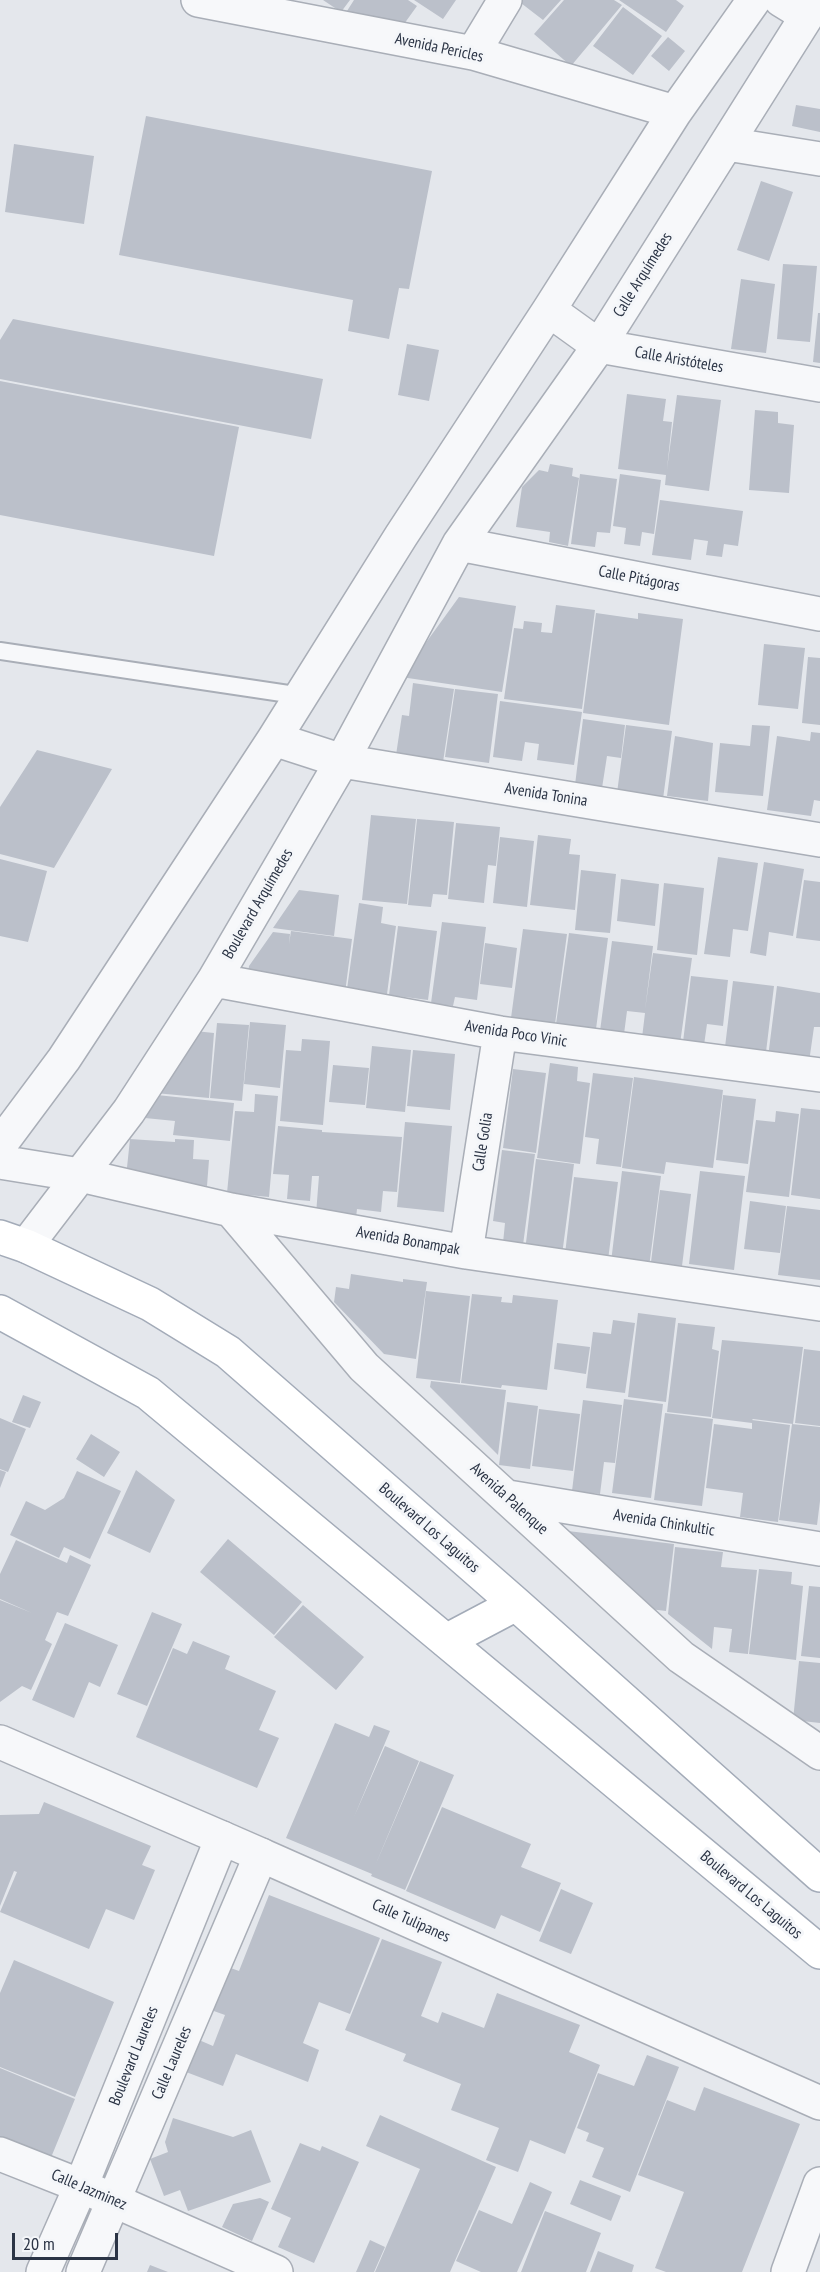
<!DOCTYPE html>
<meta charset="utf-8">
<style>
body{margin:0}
#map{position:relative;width:820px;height:2272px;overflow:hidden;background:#e4e7ec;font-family:"PT Sans Narrow",sans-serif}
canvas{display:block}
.scale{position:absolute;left:12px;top:2233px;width:106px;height:27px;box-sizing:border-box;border:3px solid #2b3445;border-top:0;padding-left:8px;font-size:18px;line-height:21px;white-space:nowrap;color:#2b3445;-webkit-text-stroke:4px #f4f6f9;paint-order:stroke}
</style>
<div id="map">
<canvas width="820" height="2272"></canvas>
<div class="scale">20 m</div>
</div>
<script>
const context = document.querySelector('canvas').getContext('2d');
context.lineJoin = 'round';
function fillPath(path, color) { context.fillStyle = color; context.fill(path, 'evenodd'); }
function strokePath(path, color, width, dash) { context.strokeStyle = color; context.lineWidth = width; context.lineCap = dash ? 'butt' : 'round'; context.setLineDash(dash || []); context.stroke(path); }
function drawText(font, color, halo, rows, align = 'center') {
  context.font = font + ' "PT Sans Narrow",sans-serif'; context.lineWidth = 6; context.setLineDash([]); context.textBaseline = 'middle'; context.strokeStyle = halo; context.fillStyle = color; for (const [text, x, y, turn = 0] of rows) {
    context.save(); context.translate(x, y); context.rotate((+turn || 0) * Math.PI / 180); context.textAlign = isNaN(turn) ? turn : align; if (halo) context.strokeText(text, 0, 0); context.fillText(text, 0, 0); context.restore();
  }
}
fillPath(new Path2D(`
 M323 0H350L341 12Z
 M354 0H408L417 6 399 31 347 11Z
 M414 0H456L443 19Z
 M517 0H561L543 20Z
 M564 0H614L622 5 571 66 534 34Z
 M619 0H676L684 6 666 32Z
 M623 7 662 36 633 75 593 46Z
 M668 37 685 51 669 71 651 56Z
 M796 105 820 109V132L792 126Z
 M146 116 432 171 409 289 399 288 389 339 348 331 353 300 119 255Z
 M14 144 94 156 84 224 5 212Z
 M761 181 793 192 769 261 737 250Z
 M783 264 817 266 810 342 777 339Z
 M741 279 775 284 766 353 731 349Z
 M818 313H820V363L813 362Z
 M13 319 323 379 311 439 0 379V340Z
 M407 344 439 350 429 401 398 395Z
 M0 381 239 427 214 556 0 515Z
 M627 394 666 399 663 421 672 422 667 469 677 395 721 400 709 491 665 485 666 475 618 469Z
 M755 410 778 412V423L794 425 789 493 749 490Z
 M550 464 573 468 572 476 579 478 568 546 549 542 550 532 516 527 522 487 539 470 548 472Z
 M580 474 617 479 610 533 597 532 595 547 571 544Z
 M620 474 661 480 654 534 642 532 640 546 624 544 626 528 613 526Z
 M660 500 743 511 738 546 724 544 722 557 706 555 708 541 694 539 691 560 652 555Z
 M459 597 516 606 502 692 401 677Z
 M556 605 595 610 582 709 504 699 514 628 523 629 524 621 542 623 541 632 552 633Z
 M596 613 638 619V613L683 619 669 725 583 713Z
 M764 644 805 648 798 709 758 705Z
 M808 657 820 658V725L802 723Z
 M413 683 454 689 443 762 396 755 402 715 409 716Z
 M455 689 498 694 489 763 445 757Z
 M500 701 582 712 574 765 537 760 539 744 525 742 522 761 493 757Z
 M583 719 625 725 621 758 607 756 602 788 575 785Z
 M626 725 672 731 663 799 617 793Z
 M752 725 770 726 763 796 715 792 720 743 750 746Z
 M811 732 820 733V801L814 800 811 816 767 810 777 736 810 741Z
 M675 736 713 743 708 801 667 796Z
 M37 750 112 769 54 868 0 854V807Z
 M371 815 416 819 407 904 362 900Z
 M417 819 454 822 447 895 433 894 431 907 408 905Z
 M456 823 500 827 496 866 488 865 484 903 448 899Z
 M538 835 571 839 569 854 580 855 575 910 530 905Z
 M500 837 534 841 527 907 493 903Z
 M718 857 758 863 748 931 733 929 730 957 704 954Z
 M0 859 47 871 28 942 0 936Z
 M764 862 804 869 793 936 769 932 766 956 750 953Z
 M581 870 616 874 610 933 575 930Z
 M621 879 659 884 655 926 617 921Z
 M804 880 820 882V941L796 938Z
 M664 883 704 888 697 955 657 950Z
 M299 890 339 895 334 936 273 928Z
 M359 903 383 907 381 923 396 926 387 994 347 989Z
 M442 922 486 927 477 1000 455 997 453 1006 431 1003Z
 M398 926 437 931 428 1000 389 995Z
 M523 929 567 934 555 1024 511 1018Z
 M291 931 352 939 345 993 247 978 249 966 273 932 290 934 289 944Z
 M569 933 608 938 596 1029 556 1024Z
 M612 941 653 946 645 1010 653 953 692 958 679 1051 641 1046 645 1013 627 1011 624 1034 600 1031Z
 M485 943 517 948 512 988 480 984Z
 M691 976 728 980 723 1026 707 1024 704 1045 683 1042Z
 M733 981 774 986 766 1052 725 1047Z
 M777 986 820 993V1027H814L809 1062 768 1057Z
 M250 1022 286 1025 280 1088 244 1084Z
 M217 1023 249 1025 242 1101 210 1098Z
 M195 1031 214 1033 209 1098 155 1093Z
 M302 1039 330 1041 323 1125 280 1121 286 1050 301 1051Z
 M372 1046 411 1050 405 1112 366 1108Z
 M413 1050 455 1054 450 1110 407 1106Z
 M550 1063 578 1067 577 1081 590 1083 580 1164 537 1158Z
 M333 1065 369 1068 365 1105 329 1102Z
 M513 1069 546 1073 536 1153 503 1148Z
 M593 1073 633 1078 621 1167 596 1164 599 1139 585 1137Z
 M634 1077 723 1090 713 1168 666 1162 664 1174 622 1168Z
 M147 1094 234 1103 230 1141 173 1135 175 1121 145 1118Z
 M255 1094 278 1096 269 1197 227 1193 235 1111 254 1112Z
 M723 1095 756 1099 748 1164 716 1160Z
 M801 1108 820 1110V1199L791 1195Z
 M776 1111 799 1114 789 1197 746 1192 756 1120 775 1122Z
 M405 1122 452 1126 444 1212 397 1207Z
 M278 1126 322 1130V1132L402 1137 397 1192 383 1191 381 1212 357 1209 356 1218 316 1214 319 1176H312L310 1201 287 1199 289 1175 273 1174Z
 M130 1139 175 1142V1139L194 1140 193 1159 209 1160 207 1186 126 1177Z
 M502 1150 535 1154 523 1245 503 1243 505 1223 493 1221Z
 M536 1159 574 1164 562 1255 525 1251Z
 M622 1171 661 1176 649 1267 611 1262Z
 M700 1171 745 1176 734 1270 689 1264Z
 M574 1177 618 1182 608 1260 565 1254Z
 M660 1190 691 1194 682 1266 651 1262Z
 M750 1201 786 1206 780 1253 744 1249Z
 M787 1206 820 1210V1280L778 1275Z
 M351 1274 403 1282V1279L427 1282 416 1359 384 1354 334 1302 336 1287 349 1289Z
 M426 1291 470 1296 460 1383 416 1378Z
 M472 1294 502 1297 501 1302 512 1303 513 1295 558 1300 547 1390 502 1385 501 1388 461 1383Z
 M638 1313 676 1318 666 1402 628 1397Z
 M613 1320 635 1323 625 1393 586 1388 593 1332 611 1334Z
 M678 1323 715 1327 712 1349 719 1351 711 1417 667 1412Z
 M722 1340 803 1347 793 1424 753 1419 752 1420 790 1425 778 1522 740 1517 743 1493 706 1488 714 1424 752 1429V1423L712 1418Z
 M557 1343 590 1347 586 1374 554 1369Z
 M804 1349 820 1351V1426L795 1423Z
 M431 1381 506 1390 498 1455 430 1387Z
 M23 1395 41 1402 30 1428 12 1422Z
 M624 1399 663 1404 651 1498 612 1493Z
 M583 1400 622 1405 615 1463 604 1462 600 1494 572 1491Z
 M507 1402 538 1406 530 1469 499 1465Z
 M539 1409 580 1414 573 1471 532 1466Z
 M665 1413 713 1419 702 1506 654 1500Z
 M0 1418 26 1429 8 1472 0 1469Z
 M792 1424 820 1427V1501L817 1525 779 1520Z
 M91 1434 120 1452 104 1477 76 1459Z
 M0 1470 6 1472 0 1488Z
 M136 1470 175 1500 150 1553 107 1533Z
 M77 1471 121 1491 90 1559 64 1547 59 1558 10 1535 26 1501 45 1510 64 1498Z
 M568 1531 674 1544 666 1611 633 1607Z
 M228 1539 302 1602 274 1635 200 1572Z
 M16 1540 67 1563 70 1555 91 1565 68 1616 57 1612 45 1640 52 1644 31 1690 22 1686 0 1702V1600L32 1613 0 1599V1574Z
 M675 1547 723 1552 721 1567 757 1570 748 1654 729 1652 732 1629 714 1627 712 1649 668 1614Z
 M759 1569 792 1572 791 1584 803 1586 796 1660 749 1654Z
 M809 1586 820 1587V1658L801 1656Z
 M303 1605 364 1657 336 1690 274 1637Z
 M152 1612 182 1624 147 1706 117 1694Z
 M65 1623 118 1645 100 1687 89 1682 74 1718 32 1700Z
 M193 1641 230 1656 225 1669 276 1691 259 1730 279 1738 257 1788 136 1737 173 1648 187 1654Z
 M799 1661 820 1663V1723L793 1720Z
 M335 1723 369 1737 374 1725 390 1731 354 1817 385 1746 419 1761 375 1866 420 1761 454 1775 405 1890 371 1876 372 1874 286 1838Z
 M44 1802 151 1846 142 1865 155 1870 134 1920 106 1909 89 1949 0 1912 17 1872 14 1871 0 1906V1815L39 1814Z
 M442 1807 531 1844 521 1867 561 1883 540 1932 501 1915 495 1929 406 1891Z
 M561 1889 593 1903 571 1954 539 1941Z
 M269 1895 380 1938 350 2014 319 2002 303 2043 319 2050 308 2082 236 2054 223 2086 186 2072 199 2040 213 2046 225 2015 211 2010 228 1967 239 1971Z
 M382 1939 442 1962 421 2016 438 2023 442 2012 484 2028 497 1993 580 2025 569 2052 600 2065 565 2154 530 2140 518 2172 486 2160 499 2128 451 2110 461 2084 403 2061 406 2054 345 2030Z
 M14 1960 114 2002 75 2097 0 2067V1993Z
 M647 2055 679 2067 630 2192 592 2177 604 2148 586 2141 589 2133 577 2128 598 2073 634 2086Z
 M0 2068 75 2099 50 2160 0 2139Z
 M704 2087 800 2124 742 2272H666L655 2268 684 2192 638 2175 667 2100 695 2111Z
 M380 2115 496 2167 450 2272H375L420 2169 366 2146Z
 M173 2118 233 2137 251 2130 271 2182 188 2211 180 2190 164 2196 150 2159 168 2152 165 2142Z
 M300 2143 320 2151 322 2146 359 2162 314 2263 278 2247 291 2218 271 2209Z
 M580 2180 621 2196 611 2221 570 2204Z
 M530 2182 552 2192 517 2272H481L456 2261 479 2210 512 2224Z
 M260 2198 269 2202 252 2241 222 2227 233 2204Z
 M545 2211 601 2233 586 2272H521Z
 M370 2240 385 2247 374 2272H356Z
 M598 2251 634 2265 632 2272H590Z
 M150 2265 168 2272H147Z`), '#bbc0ca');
const service = new Path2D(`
 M0 651 302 696`);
const minor = new Path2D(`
 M198 0 473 53 675 112
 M781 0 807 16
 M473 53 505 0
 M727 144 820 159
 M549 310 599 346 820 385
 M459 544 820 614
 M274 739 342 761 820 840
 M214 980 500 1033 820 1075
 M0 1145 64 1059 274 739 401 536 549 310 675 112 754 0
 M0 1162 80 1175 231 1210 466 1252 820 1304
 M231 1210 364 1367 681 1657 820 1753
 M26 1246 129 1111 214 980 342 761 459 544 599 346 817 0
 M466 1252 500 1033
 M508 1497 820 1549
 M0 1742 222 1838
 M261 1855 820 2103
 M0 2154 81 2186 276 2272
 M788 2272 820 2184`);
const tertiary = new Path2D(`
 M43 2272 81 2186 222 1838 261 1855 83 2272`);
const primary = new Path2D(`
 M0 1237 26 1246 150 1304 228 1352 516 1604 820 1875
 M0 1312 148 1393 820 1952
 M446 1641 516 1604`);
strokePath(service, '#a9aeb7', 20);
strokePath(minor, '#a9aeb7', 36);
strokePath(tertiary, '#a9aeb7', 36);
strokePath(primary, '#a3abb8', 36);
strokePath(service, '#f7f8fa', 16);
strokePath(minor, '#f7f8fa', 33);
strokePath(tertiary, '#f7f8fa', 33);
strokePath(primary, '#fff', 33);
drawText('16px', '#2b3445', '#f4f6f9', [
 ["Avenida Pericles",439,48,12],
 ["Calle Arquímedes",643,275,-58],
 ["Calle Aristóteles",679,360,10],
 ["Calle Pitágoras",639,579,11],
 ["Avenida Tonina",546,795,9],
 ["Boulevard Arquímedes",258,904,-60],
 ["Avenida Poco Vinic",516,1034,9],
 ["Calle Golia",483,1142,-81],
 ["Avenida Bonampak",408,1241,10],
 ["Avenida Palenque",509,1499,42],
 ["Avenida Chinkultic",664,1523,9],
 ["Boulevard Los Laguitos",429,1528,41],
 ["Boulevard Los Laguitos",751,1895,40],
 ["Calle Tulipanes",411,1921,24],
 ["Boulevard Laureles",134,2056,-68],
 ["Calle Laureles",172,2063,-67],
 ["Calle Jazminez",89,2190,23]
]);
</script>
